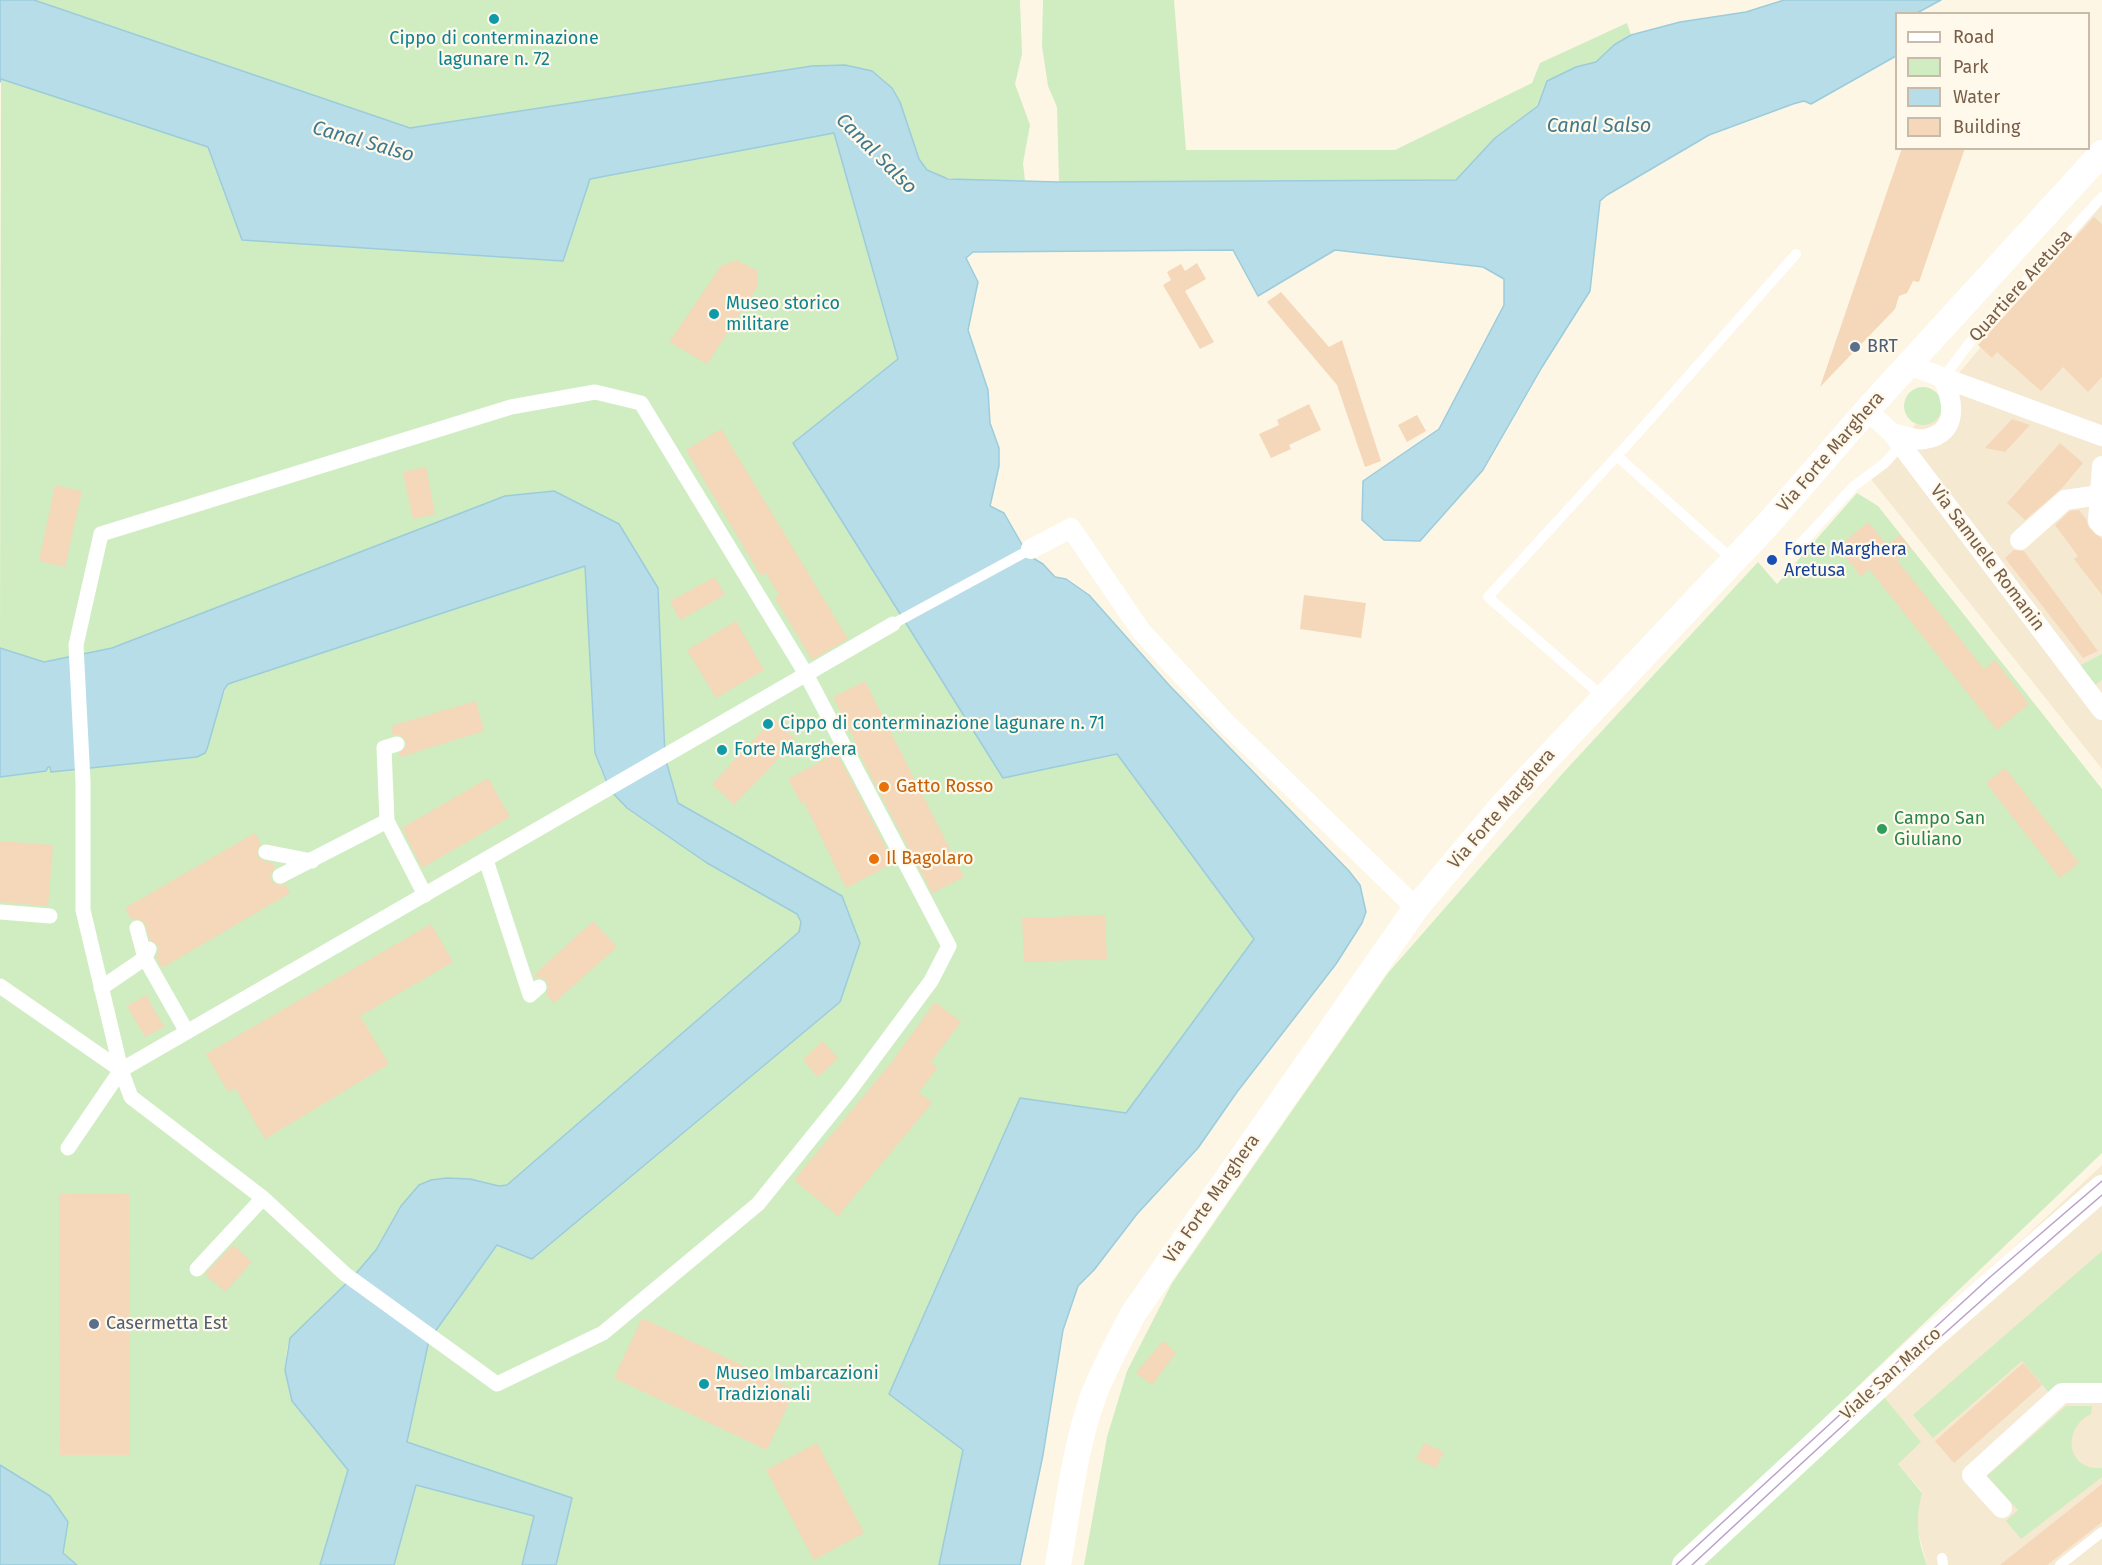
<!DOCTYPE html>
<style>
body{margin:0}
#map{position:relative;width:2102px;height:1565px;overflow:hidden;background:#fef6e4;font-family:"Fira Sans",sans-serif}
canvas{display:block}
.legend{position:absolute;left:1895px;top:12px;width:195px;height:138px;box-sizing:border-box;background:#fff9ec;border:2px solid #c9bbaa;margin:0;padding:8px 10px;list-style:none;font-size:18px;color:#795e47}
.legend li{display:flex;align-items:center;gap:12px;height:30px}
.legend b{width:30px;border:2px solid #c9bbaa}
</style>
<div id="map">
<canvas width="2102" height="1565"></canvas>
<ul class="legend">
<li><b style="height:8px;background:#fff"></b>Road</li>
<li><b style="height:16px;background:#cfedc1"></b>Park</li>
<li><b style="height:16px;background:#b7dde9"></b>Water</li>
<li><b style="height:16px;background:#f5d7ba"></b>Building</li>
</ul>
</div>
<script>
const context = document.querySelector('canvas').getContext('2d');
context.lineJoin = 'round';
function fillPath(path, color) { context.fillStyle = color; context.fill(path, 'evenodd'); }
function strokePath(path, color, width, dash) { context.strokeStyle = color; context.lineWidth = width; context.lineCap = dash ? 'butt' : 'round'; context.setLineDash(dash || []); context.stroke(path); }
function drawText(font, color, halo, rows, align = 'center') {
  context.font = font + ' "Fira Sans",sans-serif'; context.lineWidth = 4.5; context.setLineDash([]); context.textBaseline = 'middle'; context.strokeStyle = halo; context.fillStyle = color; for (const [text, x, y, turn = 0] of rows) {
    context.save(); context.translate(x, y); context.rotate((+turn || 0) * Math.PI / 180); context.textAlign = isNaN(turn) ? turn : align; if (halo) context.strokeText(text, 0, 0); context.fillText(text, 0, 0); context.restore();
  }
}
fillPath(new Path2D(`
 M2102 204V769L1870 478Z
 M2102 1165V1565H1927L1917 1528V1511L1922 1492 1898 1464 1870 1382Z`), '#f6e9d2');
fillPath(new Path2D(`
 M34 0H1020L1022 54 1015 84 1030 125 1023 163 1025 181C998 179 952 184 930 172 924 168 919 160 916 154 897 108 905 75 845 65L410 128Z
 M1043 0H1174L1186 150H1395L1532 83 1540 63 1627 23 1631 35 1614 45 1596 62 1576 67 1547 81 1538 106 1495 138 1457 180 1059 182 1057 107 1048 86 1042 46Z
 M1 79 208 147 590 179 834 133 899 360 793 444 1117 754 1254 939 1126 1113 1021 1098 963 1449 939 1565H556L572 1498 407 1442 429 1340 498 1245 842 896 678 803 665 757 658 588 505 496 112 648 44 662 0 648Z
 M1904 406a19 19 0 1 1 38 0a19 19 0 1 1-38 0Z
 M1857 493 1878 506 2102 789V1153L1671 1565H1084L1107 1437 1127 1371 1172 1283 1388 973 1563 773 1758 562 1777 584Z
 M585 566 600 768 610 790 627 808 707 863 797 914 801 922 799 932 507 1185 499 1186 470 1179 431 1180 401 1206 376 1250 352 1278 290 1338 287 1349 285 1370 292 1401 348 1470 320 1565H77L63 1553 68 1524 50 1496 0 1465V777L46 771 47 767H50L52 772 197 757 228 684Z
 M2102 654V680L2091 688 2075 668Z
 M2102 1251V1389L2052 1396 2022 1361 1933 1438 1913 1415Z
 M1883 1396 1921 1442 1898 1464 1922 1493C1915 1519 1917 1539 1927 1565H1699Z
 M2066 1406H2092L2091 1414C2061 1429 2067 1471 2102 1468V1477L2021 1539 2006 1521 2018 1510 1987 1476Z
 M415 1485 535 1516 522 1565H394Z`), '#cfedc1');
const water = new Path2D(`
 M0 0H34L410 128 812 66 845 65 872 71 892 88 900 102 919 159 927 170 948 179 1059 182 1456 180 1495 138 1538 106 1547 81 1576 67 1596 62 1614 45 1631 35 1680 22 1746 12 1784 0H1941L1917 13 1896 14V56L1811 104 1804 101 1793 104 1709 135 1607 195 1600 201 1590 291 1542 367 1483 470 1420 541 1384 540 1362 520 1363 481 1439 429 1504 305V279L1483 267 1335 250 1258 296 1233 250 973 252 966 258 978 282 968 330 988 390 990 423 999 448V466L990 506 1004 513 1028 555 1043 564 1055 577 1066 579 1089 595 1169 685 1349 871 1360 885 1366 912 1362 923 1336 964 1237 1092 1198 1148 1137 1214 1094 1270 1078 1286 1063 1330 1043 1455 1020 1565H939L963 1450 889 1394 1020 1098 1126 1113 1254 939 1117 754 1003 778 793 443 898 359 834 133 590 179 563 261 242 240 208 147 1 79 0 82Z
 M554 491 619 524 658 588 665 757 678 803 842 896 860 943 840 1002 532 1259 497 1245 429 1340 407 1442 572 1498 556 1565H522L534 1516 416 1485 394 1565H320L348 1470 292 1401 285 1370 290 1338 352 1278 376 1250 401 1206 419 1185 431 1180 447 1178 470 1179 499 1186 507 1185 799 932 801 922 797 914 707 863 627 808 610 790 595 753 585 566 228 684 224 690 207 749 205 753 197 757 51 772 50 767H48L46 771 0 777V648L44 662 112 648 505 496Z
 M0 1465 50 1496 68 1522 63 1553 77 1565H0Z`);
fillPath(water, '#b7dde9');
strokePath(water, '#9cccdc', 1.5);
fillPath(new Path2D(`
 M1902 148H1965L1919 282 1913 281 1907 293 1899 296 1895 309 1820 387Z
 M2094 217 2102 224V377L2088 392 2063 367 2041 391 1997 352 1992 358 1978 345Z
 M736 260 758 271V286L707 364 669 342 721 266Z
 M1197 263 1206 279 1185 291 1214 342 1200 349 1163 285 1171 280 1167 272 1181 264 1185 271Z
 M1281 292 1329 347 1342 340 1381 461 1365 467 1337 385 1267 302Z
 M1309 404 1321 430 1289 445 1291 449 1271 458 1259 434 1279 425 1277 420Z
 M1417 415 1426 431 1407 442 1398 425Z
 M2012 419 2030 425 2005 452 1985 448Z
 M721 429 848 639 812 660 775 598 779 595 766 573 761 576 686 450Z
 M2060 443 2083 463 2062 488 2025 520 2007 503Z
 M426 467 435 514 413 519 403 472Z
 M55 485 82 491 65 567 39 561Z
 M2079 510 2086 519 2089 528 2102 539V595L2074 559 2078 556 2055 525 2070 511Z
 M1868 522 1887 545 1900 535 1911 548 1897 560 1984 669 1995 660 2029 704 1997 730 1869 569 1861 576 1837 548Z
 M2014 550 2024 551 2098 651 2083 658 2005 558Z
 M715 577 725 595 680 620 670 601Z
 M1304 595 1366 603 1361 638 1300 629Z
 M736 621 764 670 716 698 687 650Z
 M865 681 964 877 932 893 854 744 856 743 833 697Z
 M476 701 484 731 400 757 399 753 406 747V741L400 735H393L391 726Z
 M774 718 796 740 734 805 712 784Z
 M837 753 894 863 846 888 804 802 801 803 788 779Z
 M2005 768 2079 863 2060 878 1986 783Z
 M488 778 510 817 422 868 402 828Z
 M255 833 261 844 257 850V856L264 861 273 863 275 868 270 875 272 881 279 886 285 884 290 893 162 968 156 957 159 947 150 940 144 922 139 919 132 920 125 908Z
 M0 841 53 845 48 906 0 902Z
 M1105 915 1107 959 1024 962 1022 918Z
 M593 921 617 947 554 1003 546 994 548 989 547 981 542 978H535L534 975Z
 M431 924 453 962 360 1016 389 1064 265 1139 235 1088 228 1092 206 1054Z
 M146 995 164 1027 145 1037 127 1006Z
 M935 1002 961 1022 931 1062 937 1068 919 1092 932 1103 838 1216 794 1180 891 1063Z
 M822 1041 838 1058 818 1077 803 1060Z
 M129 1193 130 1455H60L59 1194Z
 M233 1245 252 1262 225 1292 205 1274Z
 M642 1318 795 1390 767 1450 614 1378Z
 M1163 1341 1176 1353 1152 1385 1136 1373Z
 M2023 1363 2042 1385 1954 1463 1935 1441Z
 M817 1443 864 1533 814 1560 766 1470Z
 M1424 1443 1444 1452 1436 1468 1416 1459Z
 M2102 1484V1522L2088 1533 2047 1565H2000Z`), '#f5d7ba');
strokePath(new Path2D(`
 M1943 378 1971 341 2102 197
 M1617 456 1733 560
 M1792 553 1854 486 1885 463 1901 445
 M893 624 1031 549
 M1603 697 1488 597 1637 434 1796 254
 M1942 1558 1943 1565
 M2060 1565 2102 1532`), '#fff', 10);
strokePath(new Path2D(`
 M595 392 641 403 806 674 949 946 931 981 850 1090 758 1204 603 1333 497 1384 345 1274 263 1198 131 1097 121 1070 83 910V782L76 645 101 534 511 407Z
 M387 821 384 748 397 744
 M266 852 312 861
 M486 860 530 995 539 987
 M280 876 387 821 425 895
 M0 912 50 916
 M149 949 145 958 187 1032
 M0 986 121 1070
 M101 988 145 958 137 928
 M68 1148 121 1070 893 624
 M197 1269 263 1198`), '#fff', 15);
strokePath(new Path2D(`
 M1909 365 2102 436
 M1867 410 1892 433 2102 710
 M1892 433C1903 435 1914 441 1925 439 1960 433 1953 400 1943 378
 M2102 466 2098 521 2102 526
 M2020 540 2065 500 2100 495
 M1031 549 1071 528 1141 631 1227 724 1416 908
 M2002 1508 1972 1475 2062 1393H2102`), '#fff', 20);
strokePath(new Path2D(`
 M1058 1565C1068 1510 1074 1450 1093 1397 1104 1368 1119 1341 1133 1314L1416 908 1501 807 1769 523 1867 410 2102 153
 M1685 1565 1929 1339 2102 1188`), '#fff', 26);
strokePath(new Path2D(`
 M1676 1565 1989 1278 2102 1181
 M1692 1565C1827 1439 1962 1315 2102 1195`), '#baa2c9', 1.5);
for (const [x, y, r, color] of [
 [494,19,6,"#0f9aa8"],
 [714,314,6,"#0f9aa8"],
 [1855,347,6,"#5c6f8a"],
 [1772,560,6,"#1a4fb4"],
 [768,724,6,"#0f9aa8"],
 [722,750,6,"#0f9aa8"],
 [884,787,6,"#e8710a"],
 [1882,829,6,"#2e9e5b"],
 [874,859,6,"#e8710a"],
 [94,1324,6,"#5c6f8a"],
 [704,1384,6,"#0f9aa8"]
]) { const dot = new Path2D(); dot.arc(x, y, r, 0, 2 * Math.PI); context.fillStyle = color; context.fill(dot); strokePath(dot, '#fff9ec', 2); }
drawText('18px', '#0d838f', '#fff9ec', [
 ["Cippo di conterminazione",494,39,"center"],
 ["lagunare n. 72",494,60,"center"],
 ["Museo storico",726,304],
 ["militare",726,325],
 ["Cippo di conterminazione lagunare n. 71",780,724],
 ["Forte Marghera",734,750],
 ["Museo Imbarcazioni",716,1374],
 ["Tradizionali",716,1395]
], 'left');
drawText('18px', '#795e47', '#fff9ec', [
 ["Quartiere Aretusa",2021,286,-48],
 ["Via Forte Marghera",1831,452,-49],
 ["Via Samuele Romanin",1987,558,53],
 ["Via Forte Marghera",1502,809,-49],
 ["Via Forte Marghera",1212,1199,-55],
 ["Viale San Marco",1891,1374,-42]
]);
drawText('18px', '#4e5e75', '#fff9ec', [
 ["BRT",1867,347],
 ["Casermetta Est",106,1324]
], 'left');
drawText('18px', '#164399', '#fff9ec', [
 ["Forte Marghera",1784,550],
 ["Aretusa",1784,571]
], 'left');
drawText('18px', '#c56008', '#fff9ec', [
 ["Gatto Rosso",896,787],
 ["Il Bagolaro",886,859]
], 'left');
drawText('18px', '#27864d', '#fff9ec', [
 ["Campo San",1894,819],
 ["Giuliano",1894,840]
], 'left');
drawText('italic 20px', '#3f798e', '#fff9ec', [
 ["Canal Salso",1599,126],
 ["Canal Salso",363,142,16],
 ["Canal Salso",876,154,45]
]);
</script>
